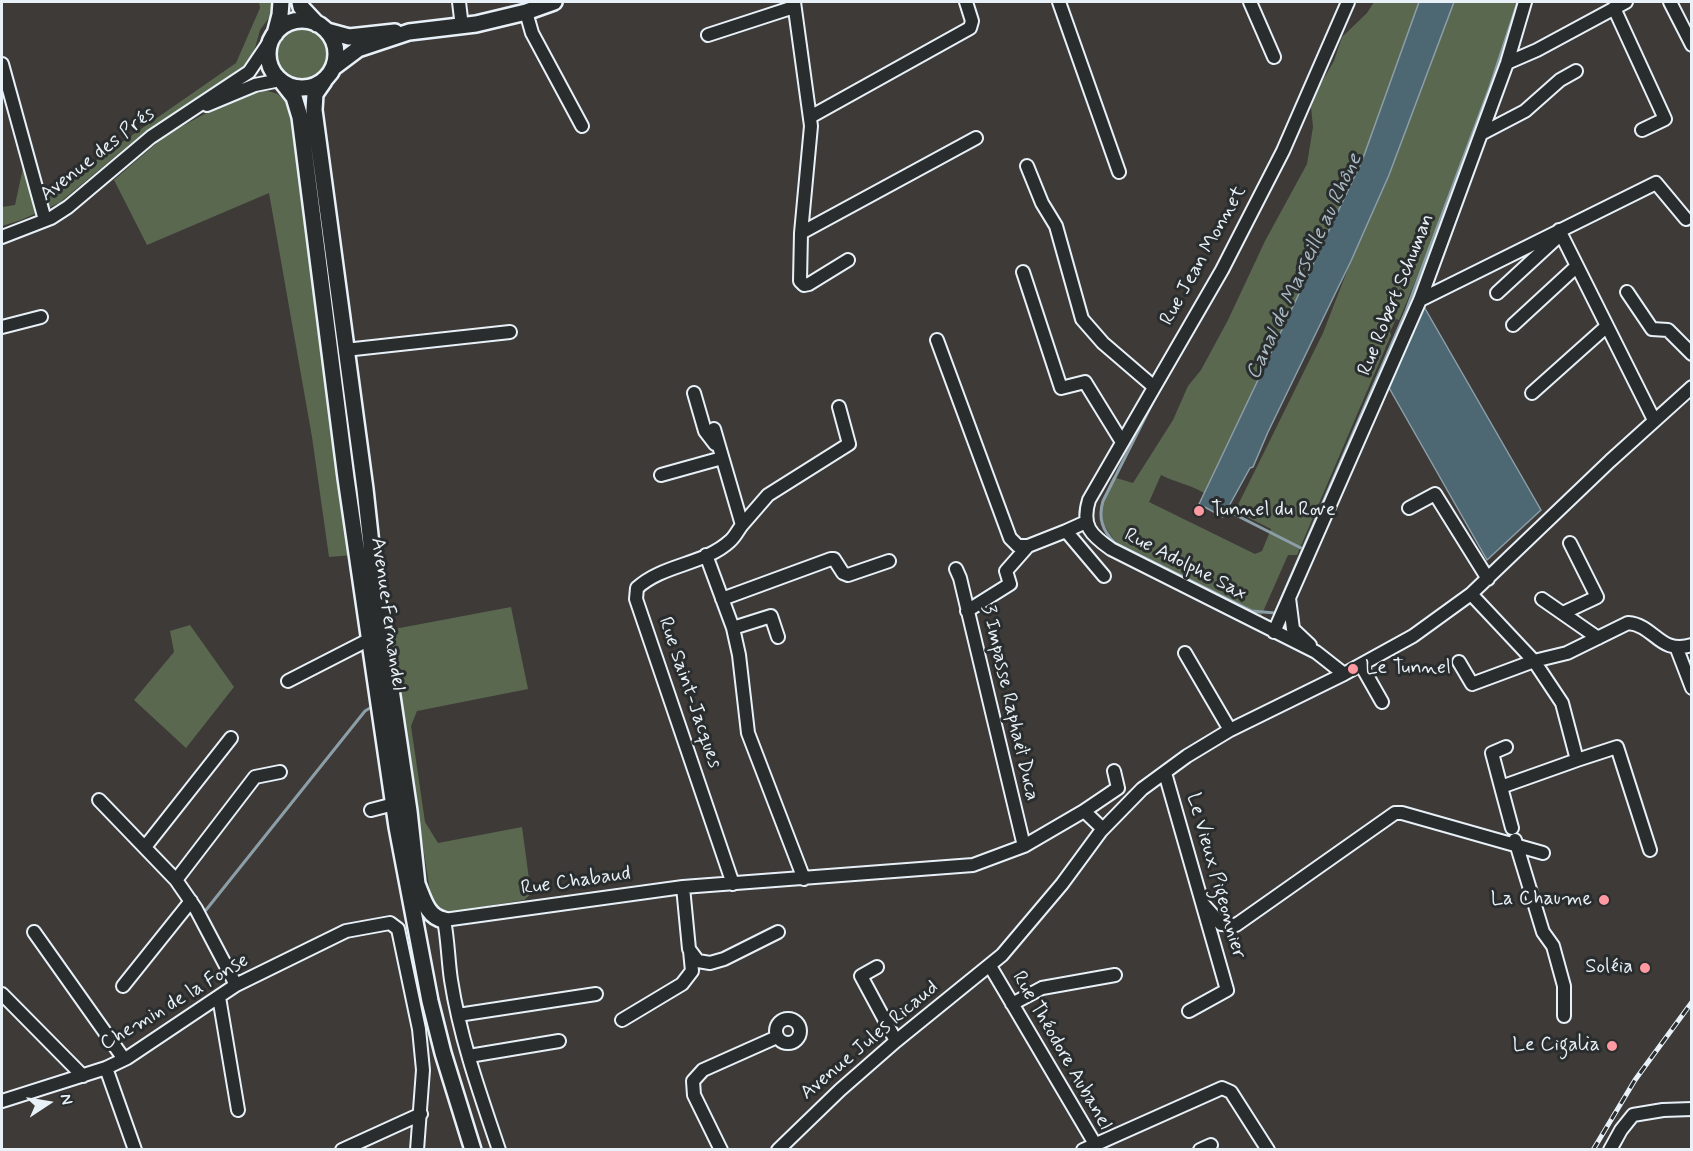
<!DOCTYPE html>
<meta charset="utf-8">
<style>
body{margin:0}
#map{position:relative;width:1693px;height:1151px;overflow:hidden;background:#3d3a38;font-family:Mynerve,sans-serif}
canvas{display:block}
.frame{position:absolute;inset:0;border:3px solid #e8f1f8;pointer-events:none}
.north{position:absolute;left:18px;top:1073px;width:60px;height:60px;-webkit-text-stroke:4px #2a2d2e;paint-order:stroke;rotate:78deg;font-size:16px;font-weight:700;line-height:24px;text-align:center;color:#e8f1f8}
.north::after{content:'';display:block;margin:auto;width:21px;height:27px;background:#e8f1f8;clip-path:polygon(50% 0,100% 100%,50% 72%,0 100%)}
</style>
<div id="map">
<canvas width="1693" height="1151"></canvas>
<div class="frame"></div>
<div class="north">N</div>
</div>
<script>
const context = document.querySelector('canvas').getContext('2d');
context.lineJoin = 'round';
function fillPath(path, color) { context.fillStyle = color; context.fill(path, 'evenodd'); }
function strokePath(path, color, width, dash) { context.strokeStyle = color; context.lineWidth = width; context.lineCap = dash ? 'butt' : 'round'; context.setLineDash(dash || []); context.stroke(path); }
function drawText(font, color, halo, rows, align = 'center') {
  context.font = font + ' Mynerve,sans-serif'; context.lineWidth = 6; context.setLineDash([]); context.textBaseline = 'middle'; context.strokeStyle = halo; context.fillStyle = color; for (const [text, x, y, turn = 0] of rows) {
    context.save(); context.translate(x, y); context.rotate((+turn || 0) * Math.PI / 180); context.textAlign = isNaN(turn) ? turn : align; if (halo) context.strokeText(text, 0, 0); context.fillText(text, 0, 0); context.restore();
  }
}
fillPath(new Path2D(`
 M259 2H275V6L268 19 260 30 253 55 245 66 141 135 59 203 21 220 2 226V207L15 205 23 168 36 163 48 198 82 170 236 63 260 8Z
 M1374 2H1419L1362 161 1204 493C1189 484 1177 483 1161 475L1149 502 1255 554 1262 551 1271 529 1235 511 1323 333 1351 261 1389 175 1454 2H1518C1486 109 1443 217 1399 320L1396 319 1390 332 1391 335 1297 555H1288L1258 623 1118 544C1092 512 1098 511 1113 477L1133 483 1173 420 1188 386 1201 370 1228 320 1265 241 1307 164 1313 127 1311 107 1320 85 1334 61 1342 37 1367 13Z
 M275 53a27 27 0 1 1 54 0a27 27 0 1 1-54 0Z
 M258 90C279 92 282 94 292 113L353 555 329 557 312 437 269 193 147 245 114 180 166 135 221 105Z
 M511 607 528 689 417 711 411 726 425 822 438 843 522 827 531 894 524 900 445 913 435 907 430 891 389 630Z
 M190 625 234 687 186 748 134 700 174 652 170 631Z`), '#5b6850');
const water = new Path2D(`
 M1419 2H1454L1389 175 1351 261 1268 432 1253 467 1250 468 1223 517 1199 504 1200 502 1362 161Z
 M1423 305 1541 510 1487 560 1388 386Z`);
fillPath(water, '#4e6873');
strokePath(water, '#8c9fa8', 1.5);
strokePath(new Path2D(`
 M1340 34 1346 21
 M1158 392 1103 501C1098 518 1102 530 1115 543L1252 611 1275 613 1406 311 1490 87 1518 2
 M1224 509 1303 549
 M206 910 365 711 370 708`), '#8c9fa8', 3);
const minor = new Path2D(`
 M459 2 462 27
 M794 2 811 126 801 233 800 281 804 285 809 284 848 260
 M1059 2 1119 172
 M1250 2 1274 57
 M1670 2 1692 45
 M1614 8 1665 119 1642 130
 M526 12 532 33 582 126
 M708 35 794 7
 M1507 63 1537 50 1626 2
 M2 64 45 220
 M207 105 255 85 280 80
 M810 117 970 28 972 21 966 2
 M1481 134 1525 111 1560 80 1576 71
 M1027 166 1042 203 1056 226 1082 319 1103 343 1153 386
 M1559 230 1654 420
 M801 233 976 138
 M2 237 51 218 68 207 151 137 249 72 272 38
 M1023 272 1061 388 1085 382 1122 442
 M1627 292 1652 329 1668 330 1692 354
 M1497 293 1561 234
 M1420 300 1656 183 1686 219
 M1513 325 1577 266
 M2 327 41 317
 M937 340 1010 538 1018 546H1028L1066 531
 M345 350 510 332
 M694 393 705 431 715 444
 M1532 393 1607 326
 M714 429 742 525C738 530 735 537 730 541 704 565 663 564 637 588L636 599 733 884
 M661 475 722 458
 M1409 508 1435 494 1488 579
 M1086 522 1066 531 1104 576
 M742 525 768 495 849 444 839 407
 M706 555 733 628 739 655 748 733 804 879
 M956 569 960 578 1024 846
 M1471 594 1534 661 1562 703 1577 760 1501 787 1492 753 1506 747
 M1289 598 1293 629 1310 645
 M722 599 831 559H834L843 573 848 575 889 561
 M1542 599 1598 638
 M967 611 1010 584 1006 571 1028 546
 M1563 613 1597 597 1570 543
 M733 628 771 616 778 637
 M1274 632 1420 300 1507 63 1525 2
 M1677 649 1692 688
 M1185 653 1230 730
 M1459 662 1472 684 1534 661 1567 653 1628 623C1655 625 1659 655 1692 645
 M1361 665 1382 702
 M1344 674 1316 652 1111 549C1091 535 1081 526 1089 500L1222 270 1283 151 1348 2
 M288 681 370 639
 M1577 760 1617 747 1650 850
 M1165 773 1227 990 1189 1011
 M1501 787 1512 828
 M99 800 176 880 196 909 236 985
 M371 810 394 804
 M1084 811 1118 788 1114 771
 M1515 840 1543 932 1553 946 1564 986V1016
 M145 847 231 738
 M176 880 255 777 280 772
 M683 887 689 949 698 961 710 963 724 959 778 932
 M1203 904 1221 924 1236 925 1395 813H1402L1543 853
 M34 932 124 1059
 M990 966 1095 1144
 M877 967 861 976 896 1041
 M123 986 191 901
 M2 994 83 1076
 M219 997 238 1110
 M1012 1004 1042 988 1115 975
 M458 1015 596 994
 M776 1031a12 12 0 1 1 24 0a12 12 0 1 1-24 0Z
 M622 1020 682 984 692 971 690 951
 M469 1056 559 1041
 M106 1068 135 1150
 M2 1101 106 1068 127 1058 236 985 346 931 390 923 398 929 419 1029 423 1070 417 1150
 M342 1150 421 1114
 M499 1150C480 1094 460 1038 451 980 448 960 448 940 444 920L683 887 973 865 1024 846 1084 811 1103 829
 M721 1150 694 1095 693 1081 703 1070 777 1037
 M778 1150 840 1090 896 1041 1002 955 1062 884 1101 831 1142 789 1187 756 1230 730 1344 674 1413 636 1471 594 1610 461 1692 387
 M1083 1150 1222 1088 1231 1092 1268 1150
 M1200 1150 1211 1145
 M1610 1150 1621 1130 1633 1115 1663 1110 1692 1109`);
const major = new Path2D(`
 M300 2 301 7 317 24
 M268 54a34 34 0 1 1 68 0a34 34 0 1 1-68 0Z
 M327 31 349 37 395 32
 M275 34 280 15 281 2
 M334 67 358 49 409 32 476 24 526 12 554 2
 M324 81 315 94 314 110 365 489 375 581 409 811 417 884
 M283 83 294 97 300 117 346 478 397 827 430 1001 443 1053 473 1150
 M417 884C423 898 427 917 444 920`);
strokePath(minor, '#e8f1f8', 16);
strokePath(major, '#e8f1f8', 20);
strokePath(minor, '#2a2d2e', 12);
strokePath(major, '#2a2d2e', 15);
const rail = new Path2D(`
 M1593 1150 1635 1080 1692 1002`);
strokePath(rail, '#e8f1f8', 5);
strokePath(rail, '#2a2d2e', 3, [9]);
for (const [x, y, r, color] of [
 [1199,511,6,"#ff9aa2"],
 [1353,669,6,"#ff9aa2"],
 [1604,900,6,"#ff9aa2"],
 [1645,968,6,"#ff9aa2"],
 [1612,1046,6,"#ff9aa2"]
]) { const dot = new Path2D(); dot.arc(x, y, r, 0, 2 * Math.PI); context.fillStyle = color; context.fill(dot); strokePath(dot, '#2a2d2e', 2); }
drawText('20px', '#e8f1f8', '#2a2d2e', [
 ["Avenue des Prés",98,155,-38],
 ["Rue Jean Monnet",1204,256,-61],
 ["Rue Robert Schuman",1397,295,-68],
 ["Rue Adolphe Sax",1185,565,27],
 ["Avenue Fernandel",387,614,82],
 ["Rue Saint-Jacques",689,693,71],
 ["3 Impasse Raphaël Duca",1009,703,77],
 ["Le Vieux Pigeonnier",1215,876,74],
 ["Rue Chabaud",576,882,-8],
 ["Chemin de la Fonse",175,1003,-31],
 ["Avenue Jules Ricaud",870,1041,-40],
 ["Rue Théodore Aubanel",1061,1051,60]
]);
drawText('20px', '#e8f1f8', '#2a2d2e', [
 ["Tunnel du Rove",1211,511,"left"],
 ["Le Tunnel",1365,669,"left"],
 ["La Chaume",1592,900],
 ["Soléia",1633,968],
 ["Le Cigalia",1600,1046]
], 'right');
drawText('italic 21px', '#aabac3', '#2a2d2e', [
 ["Canal de Marseille au Rhône",1305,267,-65]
]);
</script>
